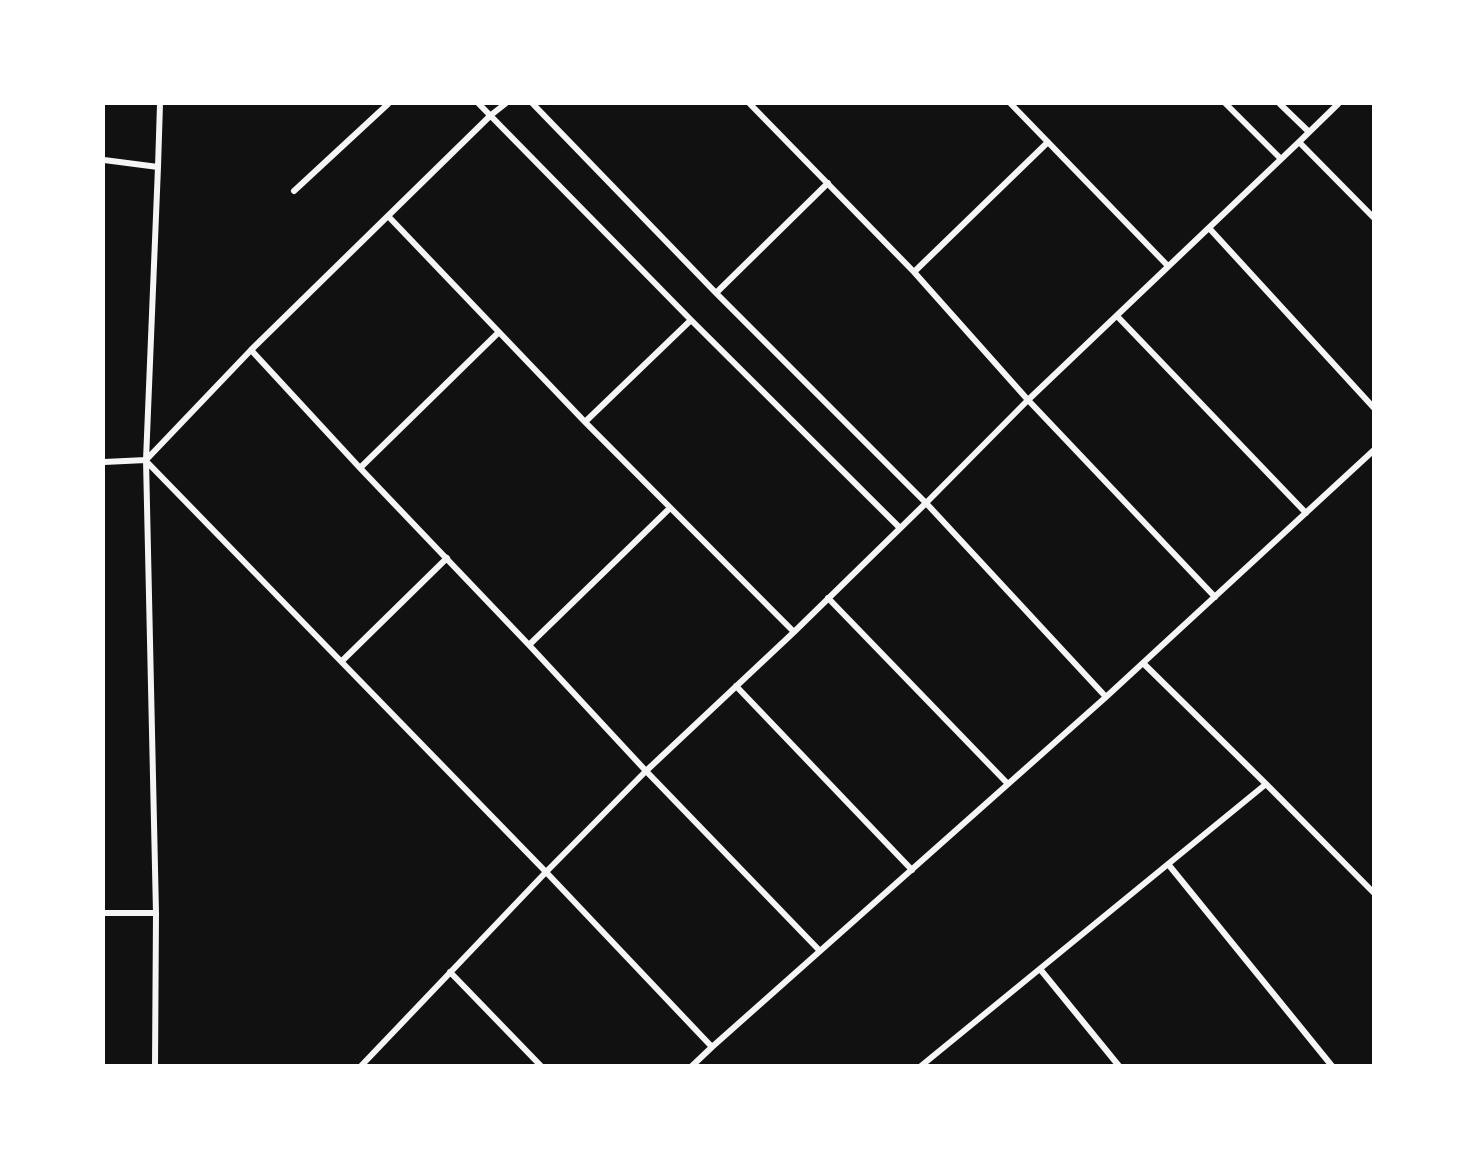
<!DOCTYPE html>
<style>
body{margin:0}
#map{position:relative;width:1477px;height:1169px;overflow:hidden;background:#111;font-family:"PT Sans",sans-serif}
canvas{display:block}
.frame{position:absolute;inset:0;border:105px solid #fff;pointer-events:none}
</style>
<div id="map">
<canvas width="1477" height="1169"></canvas>
<div class="frame"></div>
</div>
<script>
const context = document.querySelector('canvas').getContext('2d');
context.lineJoin = 'round';
function strokePath(path, color, width, dash) { context.strokeStyle = color; context.lineWidth = width; context.lineCap = dash ? 'butt' : 'round'; context.setLineDash(dash || []); context.stroke(path); }
strokePath(new Path2D(`
 M479 104 691 320 900 528
 M533 104 716 293 926 503 1028 400 1299 142 1338 104
 M750 104 914 272 1028 400 1215 597
 M1011 104 1168 266
 M1226 104 1281 159
 M1280 104 1309 132
 M1299 142 1374 218
 M104 160 158 167
 M294 191 388 104
 M388 216 585 422 794 632
 M1209 228 1374 408
 M914 272 1048 142
 M716 293 828 183
 M1117 316 1306 513
 M251 350 360 468 529 645 646 771 820 951
 M585 422 691 320
 M146 461 546 872 712 1047
 M104 462 146 460 251 350 491 115 505 104
 M360 468 499 332
 M828 598 1008 784
 M529 645 670 508
 M342 661 447 558
 M1143 663 1266 784 1374 893
 M736 686 912 870
 M1168 864 1332 1066
 M104 913H156
 M1040 969 1119 1066
 M450 972 541 1066
 M155 1066 156 913 146 460 158 167 160 104
 M361 1066 546 872 646 771 794 632 926 503 1106 697
 M692 1066 712 1047 1106 697 1374 450
 M921 1066 1266 784`), '#f5f5f5', 6);
</script>
